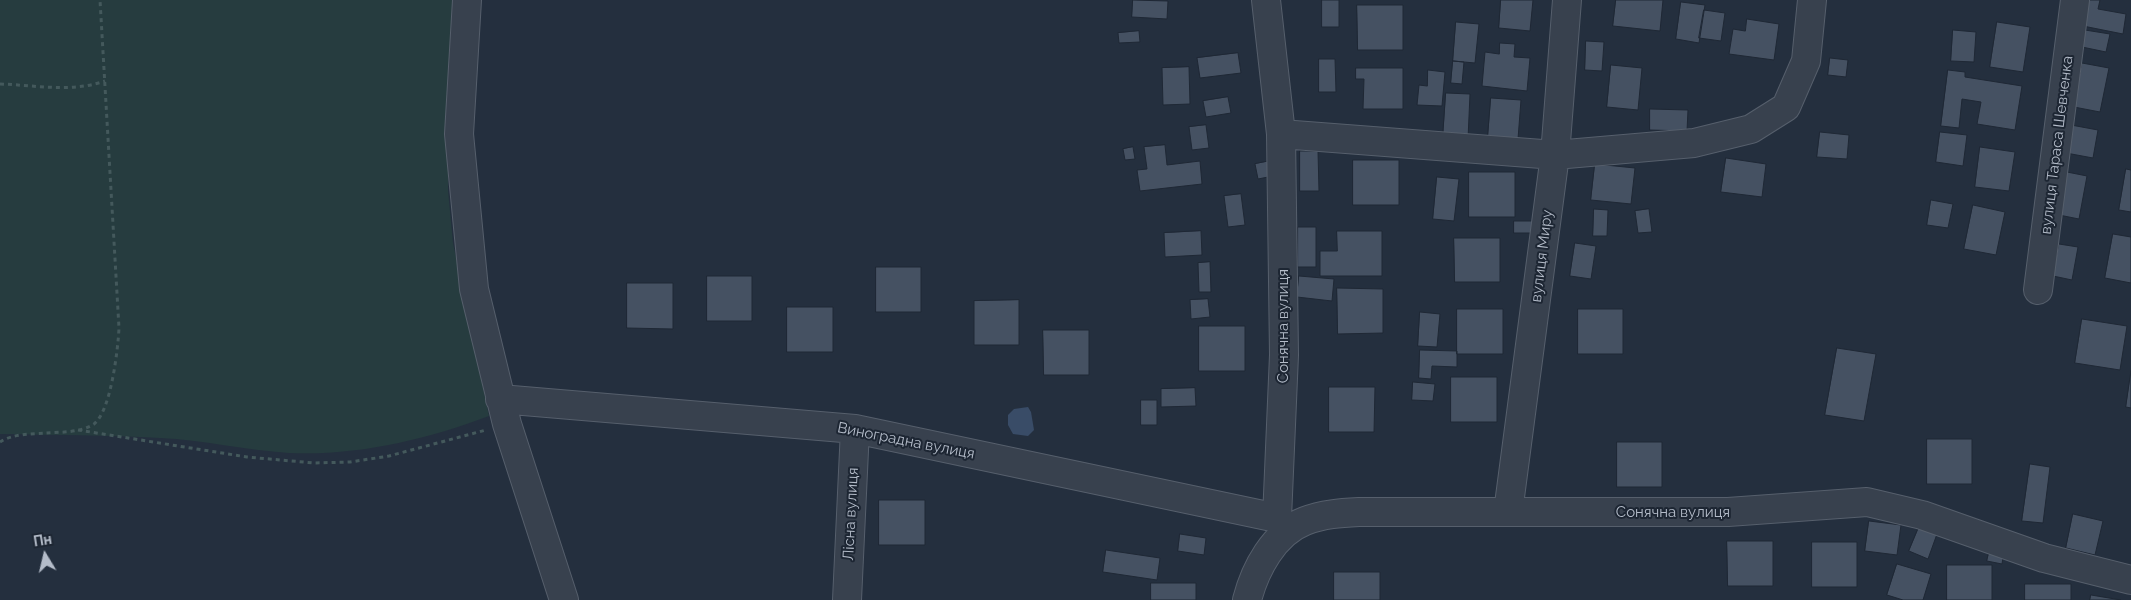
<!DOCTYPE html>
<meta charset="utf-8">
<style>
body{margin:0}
#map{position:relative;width:2131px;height:600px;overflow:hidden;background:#242f3e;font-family:Raleway,sans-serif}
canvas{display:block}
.north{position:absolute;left:20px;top:530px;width:50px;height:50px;-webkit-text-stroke:4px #1d2633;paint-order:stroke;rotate:351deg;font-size:14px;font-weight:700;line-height:20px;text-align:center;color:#b4bcc9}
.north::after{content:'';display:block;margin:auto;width:18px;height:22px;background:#b4bcc9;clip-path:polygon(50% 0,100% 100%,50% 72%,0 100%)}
</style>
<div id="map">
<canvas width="2131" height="600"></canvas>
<div class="north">Пн</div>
</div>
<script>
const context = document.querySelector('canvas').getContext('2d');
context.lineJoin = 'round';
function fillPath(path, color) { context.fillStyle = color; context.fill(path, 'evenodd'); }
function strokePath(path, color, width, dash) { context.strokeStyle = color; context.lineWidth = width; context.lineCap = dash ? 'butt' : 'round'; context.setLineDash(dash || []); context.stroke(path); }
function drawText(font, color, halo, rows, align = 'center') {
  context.font = font + ' Raleway,sans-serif'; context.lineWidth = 4; context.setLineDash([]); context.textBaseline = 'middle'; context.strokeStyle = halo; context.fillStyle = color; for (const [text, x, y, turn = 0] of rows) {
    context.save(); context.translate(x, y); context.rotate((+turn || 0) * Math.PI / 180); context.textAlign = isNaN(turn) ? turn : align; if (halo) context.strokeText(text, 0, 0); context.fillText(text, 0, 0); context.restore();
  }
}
fillPath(new Path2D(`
 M0 0H458L449 133 448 190 453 243 489 416C425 440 357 456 289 453 245 450 203 440 160 438 107 435 53 435 0 434Z`), '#263c3f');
fillPath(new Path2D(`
 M1028 407 1031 412 1034 430 1028 436 1013 434 1008 425V415L1014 409Z`), '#394c67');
const building = new Path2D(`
 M1133 0 1168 1 1167 19 1132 17Z
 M1322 0H1339V27H1322Z
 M1501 0H1533L1530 31 1499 28Z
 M1616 0H1663L1660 31 1613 26Z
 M2088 0H2100L2098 9 2126 14 2123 34 2083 26Z
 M1681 2 1705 5 1699 43 1676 39Z
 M1357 5H1403V50H1358Z
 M1704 10 1725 13 1721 41 1699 38Z
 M1747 19 1779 24 1774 60 1729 54 1733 29 1745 31Z
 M1456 22 1479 24 1475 63 1453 61Z
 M1997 22 2030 27 2023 72 1990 67Z
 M1953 30 1976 32 1974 62 1951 61Z
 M2085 30 2110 34 2106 52 2082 47Z
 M1139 31 1140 42 1119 43 1118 33Z
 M1586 41 1604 42 1602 71 1585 70Z
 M1500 43 1515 44 1514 57 1530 58 1527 91 1482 86 1485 52 1499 54Z
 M1238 53 1241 73 1200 78 1197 58Z
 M1830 58 1848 60 1846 77 1828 75Z
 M1319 59H1335L1336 92H1319Z
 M1453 61 1464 62 1462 84 1451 83Z
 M2082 63 2109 68 2100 112 2074 107Z
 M1611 65 1642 68 1638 110 1607 107Z
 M1189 67 1190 104 1163 105 1162 68Z
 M1356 68H1403V109H1363L1364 79H1356Z
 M1428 70 1445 72 1442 106 1417 105 1419 85 1427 86Z
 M1948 70 1965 72V77L2022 86 2015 130 1977 124 1981 102 1962 99 1959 128 1941 126Z
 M1446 93 1470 94 1468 139 1443 137Z
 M1228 97 1231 113 1206 117 1203 101Z
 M1491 98 1521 100 1518 139 1488 136Z
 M1650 109 1688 110 1687 131 1650 130Z
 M1206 125 1209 148 1192 150 1189 127Z
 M2071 125 2098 130 2093 158 2066 153Z
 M1820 132 1849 135 1847 159 1817 157Z
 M1940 132 1967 135 1963 166 1936 162Z
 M1165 145 1167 165 1200 161 1202 184 1140 191 1137 170 1147 169 1144 147Z
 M1133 147 1135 159 1125 160 1123 149Z
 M1980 147 2015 152 2009 191 1975 187Z
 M1300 151H1318L1319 191H1300Z
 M1726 158 1766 164 1762 197 1721 192Z
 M1353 160H1399V205H1353Z
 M1270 161 1273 176 1258 179 1255 164Z
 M1595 164 1635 168 1631 204 1591 200Z
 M2126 169 2131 170V212L2119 210Z
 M1469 172H1515V217H1469Z
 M2067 172 2087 176 2079 219 2059 215Z
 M1437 177 1459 179 1454 221 1433 219Z
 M1241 194 1245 225 1228 227 1224 196Z
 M1931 200 1953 204 1948 228 1927 225Z
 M1973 205 2005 212 1996 255 1964 249Z
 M1594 209 1608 210 1607 236H1593Z
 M1649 209 1652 232 1638 233 1635 211Z
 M1514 221H1536V233H1514Z
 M1298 227H1316V267H1298Z
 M1201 231 1202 255 1165 257 1164 233Z
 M1337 231H1382V276H1320V251H1337Z
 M2113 234 2131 237V283L2105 278Z
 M1454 238H1500V282H1455Z
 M1575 243 1596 246 1591 279 1570 276Z
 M2059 244 2078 247 2072 280 2053 276Z
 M1210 262 1211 292H1199L1198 263Z
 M876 267H921V312H876Z
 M707 276H752V321H707Z
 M1299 276 1334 279 1332 301 1297 297Z
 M627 283H673V329L627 328Z
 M1337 288 1383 289V333L1338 334Z
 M1208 299 1210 317 1191 319 1190 300Z
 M1019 300V345H974V301Z
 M787 307H833V352H787Z
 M1457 309H1503V354H1457Z
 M1578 309H1623V354H1578Z
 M1420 312 1440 314 1437 347 1418 346Z
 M2082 319 2127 326 2120 370 2075 363Z
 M1199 326H1245V371H1199Z
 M1043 330H1089V375H1044Z
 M1837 348 1876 354 1864 421 1825 415Z
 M1420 350 1457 351V367L1432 366 1431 379 1419 378Z
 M2131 371V408L2126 407Z
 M1451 377H1497V422H1451Z
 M1413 382 1435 384 1433 401 1412 400Z
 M1329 387H1375L1374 432H1329Z
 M1195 388 1196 406 1161 407V389Z
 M1141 400H1157V425H1141Z
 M1927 439H1972V484H1927Z
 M1617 442H1662V487H1617Z
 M2030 464 2050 467 2043 523 2022 521Z
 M879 500H925V545H879Z
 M2073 514 2103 521 2095 555 2066 548Z
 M1869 521 1901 525 1897 555 1865 551Z
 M1919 527 1937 534 1928 559 1909 551Z
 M1180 534 1206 538 1204 555 1178 551Z
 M1727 541H1773V586H1728Z
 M1812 542H1857V587H1812Z
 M1990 548 2004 551 2002 564 1987 561Z
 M1106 550 1160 558 1157 580 1103 572Z
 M1897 564 1931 574 1923 600H1903L1887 595Z
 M1947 565H1992V600H1947Z
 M1334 572H1380V600H1334Z
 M1151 583H1196V600H1151Z
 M2025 584H2071V600H2025Z
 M2091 595 2121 600H2090Z`);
fillPath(building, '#455162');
strokePath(building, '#1f2835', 1);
const minor = new Path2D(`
 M467 0 459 134 474 289 507 424 564 600
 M1266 0 1281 134 1284 355 1277 518
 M1281 134 1555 155 1694 143 1751 129 1786 107 1806 61 1812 0
 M2038 290 2075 0
 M500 399 855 429 1277 518
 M1508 512 1555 155 1567 0
 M847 600 855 429
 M1247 600C1255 569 1274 533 1305 521 1323 514 1341 513 1359 512H1728L1867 502 1922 515 2044 558 2131 580`);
strokePath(minor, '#565f6c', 30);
strokePath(new Path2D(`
 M0 84C35 85 71 93 105 81
 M78 430 247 457 314 463 350 462 389 456 486 430
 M0 442C12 434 31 434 45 433 60 432 80 433 94 424 111 411 118 349 119 328L100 0`), '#44595c', 3, [4, 4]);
strokePath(minor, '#38414e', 28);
drawText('15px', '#b4bcc9', '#1d2633', [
 ["вулиця Тараса Шевченка",2057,145,-83],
 ["вулиця Миру",1542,256,-83],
 ["Сонячна вулиця",1283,326,-90],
 ["Виноградна вулиця",906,441,11],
 ["Сонячна вулиця",1673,512],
 ["Лісна вулиця",851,514,-87]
]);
</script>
